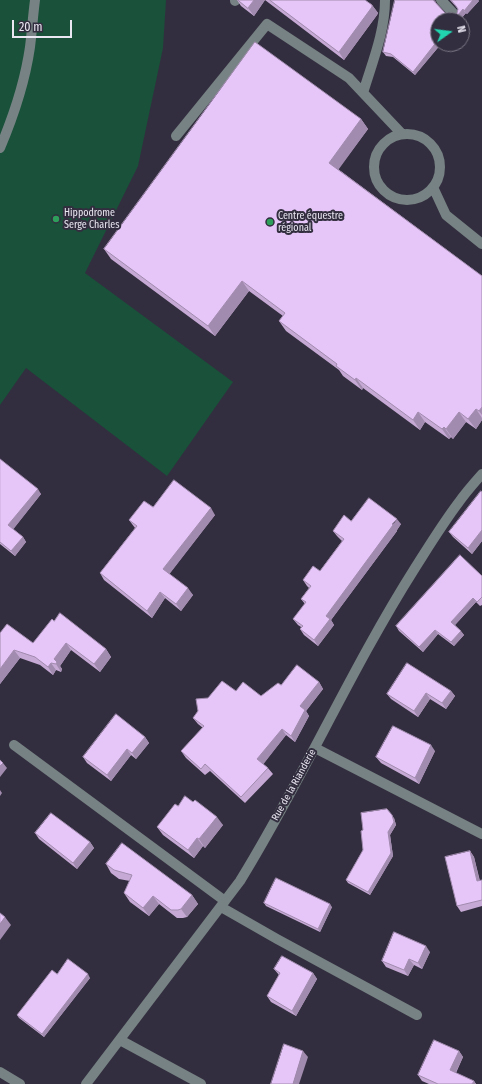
<!DOCTYPE html>
<meta charset="utf-8">
<style>
body{margin:0}
#map{position:relative;width:482px;height:1084px;overflow:hidden;background:#332e3f;font-family:"Fira Sans Condensed",sans-serif}
canvas{display:block}
.north{position:absolute;left:430px;top:12px;width:40px;height:40px;box-sizing:border-box;background:#332e3f;border:1px solid #7c7887;border-radius:50%;rotate:76deg;font-size:11px;font-weight:700;line-height:16px;text-align:center;color:#eae7f2}
.north::after{content:'';display:block;margin:auto;width:14px;height:18px;background:#20d5b0;clip-path:polygon(50% 0,100% 100%,50% 72%,0 100%)}
.scale{position:absolute;left:12px;top:20px;width:60px;height:18px;box-sizing:border-box;border:2px solid #eae7f2;border-top:0;padding-left:5px;font-size:12px;line-height:14px;white-space:nowrap;color:#eae7f2;-webkit-text-stroke:3px #332e3f;paint-order:stroke}
</style>
<div id="map">
<canvas width="482" height="1084"></canvas>
<div class="north">N</div>
<div class="scale">20 m</div>
</div>
<script>
const context = document.querySelector('canvas').getContext('2d');
context.lineJoin = 'round';
function fillPath(path, color) { context.fillStyle = color; context.fill(path, 'evenodd'); }
function strokePath(path, color, width, dash) { context.strokeStyle = color; context.lineWidth = width; context.lineCap = dash ? 'butt' : 'round'; context.setLineDash(dash || []); context.stroke(path); }
function drawText(font, color, halo, rows, align = 'center') {
  context.font = font + ' "Fira Sans Condensed",sans-serif'; context.lineWidth = 4; context.setLineDash([]); context.textBaseline = 'middle'; context.strokeStyle = halo; context.fillStyle = color; for (const [text, x, y, turn = 0] of rows) {
    context.save(); context.translate(x, y); context.rotate((+turn || 0) * Math.PI / 180); context.textAlign = isNaN(turn) ? turn : align; if (halo) context.strokeText(text, 0, 0); context.fillText(text, 0, 0); context.restore();
  }
}
fillPath(new Path2D(`
 M0 0H166L163 48 138 166 85 273 233 382 167 476 26 368 0 405Z`), '#19513a');
strokePath(new Path2D(`
 M441 0 454 14
 M235 1 236 0
 M363 93C372 63 385 32 385 0
 M374 167a33 33 0 1 1 66 0a33 33 0 1 1-66 0Z
 M176 136 267 24 349 78 402 134
 M0 148C14 115 25 82 30 47 32 31 33 15 35 0
 M433 187 446 215 482 244
 M14 745 225 901
 M315 748 482 834
 M221 907 277 939 417 1015
 M120 1040 201 1084
 M0 1072 20 1084
 M86 1084 240 881C303 779 351 669 415 568 429 546 443 523 459 502 466 492 474 483 482 474`), '#768283', 10);
fillPath(new Path2D(`
 M237 0H365L372 5 378 13 377 15 344 60 265 0 254 16 241 6Z
 M435 0 436 3 447 15 450 17H453L457 13 458 9 450 0H478L479 1 467 14 466 13 438 44H441L415 75 393 57 386 56 383 52Z
 M361 119 368 129 338 169 482 276V420L476 429 466 422 453 439 451 437 449 439 425 422 420 430 363 388 362 390 343 376 339 370 286 331 279 321 283 316 249 291 215 336 111 259 104 249Z
 M0 459 41 494 13 529 23 537 26 542 15 556 0 544Z
 M482 492V541L472 554 453 537 449 532Z
 M153 507 215 515 169 574 193 595 181 611 165 598 152 618 104 580 100 573 135 528 129 520Z
 M351 521 401 524 397 530V531L331 620 334 625 318 646 304 635 300 629 301 627 298 625 293 619 305 604 301 599 309 588 307 586 303 580 320 571 342 541 337 536 333 531Z
 M482 576V605L480 606 476 602 455 625 464 635 454 646 438 634 423 652 399 631 396 626Z
 M54 621 106 649 111 657 100 672 71 650 60 666 62 669 61 672 56 670 53 675 40 665 20 658 0 684V633L33 643Z
 M319 682 323 689 306 711 309 716 295 742 286 735 263 764 268 768 273 774 245 803 210 771 205 775 186 758 181 751 203 728 198 724 193 718 208 698 236 691 261 696 281 685Z
 M451 691 455 696 446 709 430 699 418 717 391 699 387 694Z
 M145 737 149 743 136 759 131 755 111 781 87 763 83 757Z
 M435 751 419 784 381 763 376 757Z
 M178 806 223 825 205 848 203 846 194 858 163 835 157 827Z
 M394 818 396 825 390 835 393 856 370 895 348 883 346 880 363 850V830Z
 M35 833 90 842 94 848 77 869 39 839Z
 M470 851 474 857 480 881 482 880V906L461 912 457 906Z
 M106 864 192 895 198 904 187 917 183 918H177L159 904 149 916 130 902 124 893 130 881 119 879 111 873Z
 M264 903 332 907 320 932 266 906Z
 M430 952 422 969 414 965 408 976 386 967 382 961Z
 M274 969 313 973 317 979 296 1016 271 1002 267 996 279 975Z
 M57 974 90 978 44 1037 19 1018 17 1015Z
 M459 1051 463 1057 456 1073 474 1081 476 1084H429L422 1081 418 1075Z`), '#c6aad5');
fillPath(new Path2D(`
 M254 0H265L254 16 248 8Z
 M473 0H478L479 1 467 14 464 11Z
 M372 5 378 13 377 15 344 60 339 52Z
 M463 9 466 13 460 20H454Z
 M438 40V44H441L415 75 413 72Z
 M361 119 368 129 336 173 329 163Z
 M242 281 249 291 215 336 208 326Z
 M356 378 363 388 362 390 355 380Z
 M482 407V415L479 411Z
 M476 409 482 418V420L476 429 468 419Z
 M418 412 425 422 420 430 413 420Z
 M459 412 466 422 453 439 446 429Z
 M444 427 451 437 449 439 442 429Z
 M38 489 41 494 12 531 8 525Z
 M211 508 215 515 168 576 163 569Z
 M397 519 401 524 397 530V531L331 620 334 625 318 646 314 640 326 616Z
 M482 530V541L472 554 468 548Z
 M23 537 26 542 15 556 11 551Z
 M188 588 193 595 181 611 176 604Z
 M160 592 165 598 152 618 147 611Z
 M473 598 476 602 454 626 451 622Z
 M435 630 438 634 423 652 419 647Z
 M461 631 464 635 454 646 451 642Z
 M66 643 71 650 60 666 62 669 61 672 56 664 54 659Z
 M106 649 111 657 100 672 94 664Z
 M14 650 20 658 0 684V669Z
 M51 663 56 670 53 675 48 667Z
 M319 682 323 689 306 711 309 716 295 742 291 736 300 706Z
 M451 691 455 696 446 709 442 703Z
 M426 693 430 699 418 717 414 711Z
 M282 729 286 735 262 766 257 759Z
 M145 737 149 743 136 759 132 753Z
 M431 745 435 751 419 784 415 778Z
 M127 749 131 755 111 781 107 775Z
 M3 763 7 768 0 777V766Z
 M0 790 2 793 0 796Z
 M392 815 394 818 396 825 390 835 393 856 370 895 368 892 388 832Z
 M217 817 223 825 205 848 199 839Z
 M197 838 203 846 194 858 188 850Z
 M90 842 94 848 77 869 73 863Z
 M470 851 474 857 481 887 477 881Z
 M192 895 198 904 187 917 181 909Z
 M153 896 159 904 149 916 143 908Z
 M330 904 332 907 320 932 318 929Z
 M5 917 11 925 0 940V924Z
 M426 946 430 952 422 969 418 963Z
 M409 959 414 965 408 976 404 970Z
 M313 973 317 979 296 1016 292 1011Z
 M88 974 90 978 44 1037 42 1034Z
 M303 1051 308 1057 299 1084H293Z
 M459 1051 463 1057 454 1076 450 1070Z
 M474 1081 476 1084H472Z`), '#a18bae');
const building = new Path2D(`
 M238 0H254L248 8Z
 M270 0H365L372 5V7L339 52Z
 M395 0H433L447 15 450 17H453L457 13 458 9 456 6 451 0H473L464 11 463 9 454 20H438V40L413 72 391 54 383 52Z
 M255 42 361 119 329 163 482 276V407L479 411 476 409 468 419 459 412 446 429 444 427 442 429 418 412 413 420 356 378 355 380 336 366 337 364 279 321 285 313 242 281 208 326 104 249Z
 M0 459 38 489 8 525 23 537 11 551 0 542Z
 M174 480 211 508 163 569 188 588 176 604 160 592 147 611 100 573 137 526 129 520 144 501 153 507Z
 M481 491 482 492V530L468 548 449 532Z
 M369 498 397 519 392 524 393 525 326 616 330 619 314 640 300 629 303 626 293 619 306 602 301 599 311 586 303 580 313 566 320 571 344 539 333 531 344 515 351 521Z
 M460 555 482 576V597L477 602 473 598 451 622 461 631 451 642 435 630 419 647 396 626Z
 M60 613 106 649 94 664 66 643 54 659 57 662 56 664 51 663 48 667 35 657 14 650 0 669V633L7 624 33 643 52 619 54 621Z
 M407 663 451 691 442 703 426 693 414 711 387 694Z
 M297 665 319 682 300 706 305 710 291 736 282 729 257 759 268 768 241 797 205 764 201 769 181 751 204 726 193 718 198 711 196 699 208 698 222 681 236 691 243 682 261 696 278 683 281 685Z
 M116 714 145 737 132 753 127 749 107 775 83 757Z
 M393 726 431 745 415 778 376 757Z
 M0 760 3 763 0 766Z
 M185 796 193 802 195 800 217 817 199 839 197 838 188 850 157 827 175 804 178 806Z
 M387 809 392 815 394 822 388 832 391 853 368 892 346 880 363 850 361 831 363 830 361 813Z
 M51 813 90 842 73 863 35 833Z
 M122 843 192 895 181 909 178 910H171L153 896 143 908 124 893 132 875 114 870 106 864Z
 M470 851 477 881 482 880V900L457 906 445 857Z
 M276 878 330 904 318 929 264 903Z
 M0 913 5 917 0 924Z
 M394 932 426 946 418 963 409 959 404 970 382 961Z
 M282 956 313 973 292 1011 267 996 280 973 274 969Z
 M68 959 88 974 42 1034 17 1015 52 970 57 974Z
 M434 1040 459 1051 450 1070 474 1081 472 1084H438L418 1075Z
 M284 1044 303 1051 293 1084H271Z`);
fillPath(building, '#e6c6f8');
strokePath(building, '#a18bae', 1);
for (const [x, y, r, color] of [
 [56,219,4,"#2e9e5b"],
 [270,222,4,"#2e9e5b"]
]) { const dot = new Path2D(); dot.arc(x, y, r, 0, 2 * Math.PI); context.fillStyle = color; context.fill(dot); strokePath(dot, '#332e3f', 1.5); }
drawText('10px', '#eae7f2', '#332e3f', [
 ["Hippodrome",64,213],
 ["Serge Charles",64,225],
 ["Centre équestre",278,216],
 ["régional",278,228]
], 'left');
drawText('10px', '#eae7f2', '#332e3f', [
 ["Rue de la Rianderie",294,785,-61]
]);
</script>
